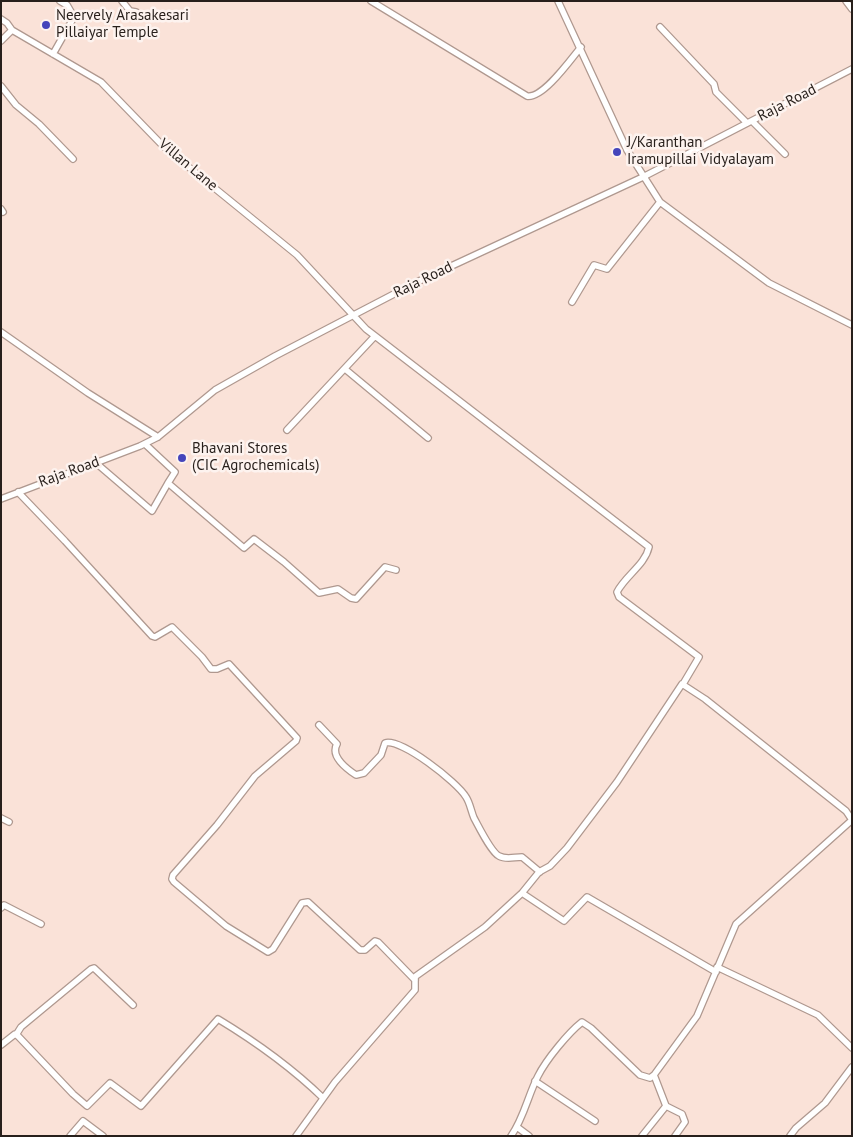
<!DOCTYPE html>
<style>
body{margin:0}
#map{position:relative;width:853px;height:1137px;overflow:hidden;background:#fae2d8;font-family:"PT Sans",sans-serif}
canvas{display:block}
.frame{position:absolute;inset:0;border:2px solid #271f1b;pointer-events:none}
</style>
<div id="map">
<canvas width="853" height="1137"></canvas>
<div class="frame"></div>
</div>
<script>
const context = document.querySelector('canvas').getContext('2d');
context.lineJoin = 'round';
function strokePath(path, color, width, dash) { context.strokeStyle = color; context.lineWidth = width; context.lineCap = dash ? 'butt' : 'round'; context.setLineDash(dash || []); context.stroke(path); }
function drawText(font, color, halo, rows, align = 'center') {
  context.font = font + ' "PT Sans",sans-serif'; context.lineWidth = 5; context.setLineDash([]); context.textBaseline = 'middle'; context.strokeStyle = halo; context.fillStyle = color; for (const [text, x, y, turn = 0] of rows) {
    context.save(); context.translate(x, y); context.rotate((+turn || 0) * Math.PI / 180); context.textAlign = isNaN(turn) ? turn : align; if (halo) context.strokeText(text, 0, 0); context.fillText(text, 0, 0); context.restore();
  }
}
const minor = new Path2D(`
 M122 1 130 11 136 12
 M371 1 527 96C543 99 571 59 581 47
 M558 1 627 150 660 202 769 283 852 325
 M846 1 852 9
 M1 19 7 23 12 30 101 82 164 147 297 255 366 329 649 547C645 565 626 575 617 592L619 597 699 657 683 684
 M660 27 714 84 716 92 747 123
 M1 41 12 30
 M53 54 74 17 67 5 60 1
 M1 86 16 105 39 124 73 159
 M752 121 785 154
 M1 209 3 212
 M572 302 594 265 607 269 660 202
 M1 332 88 393 158 437
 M345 369 428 438
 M287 430 375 336
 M145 444 175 472 168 483
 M96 463 152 511 168 483 244 548 254 539 284 562 319 593 338 589 351 598 356 599 385 567 396 570
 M18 492 65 541 152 636 155 637 172 627 202 657 211 669H217L229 664 297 738 296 741 255 776 217 825 173 875 172 879 174 882 226 926 268 952 273 949 302 903 308 902 360 950H365L375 941 378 942 415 980
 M1 499 140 446 158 437 215 390 275 356 417 282 643 177 852 69
 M319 725 337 744C330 756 347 769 356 775L364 773 381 755 385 743C401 738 457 782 466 797 470 803 471 811 474 818 479 827 491 852 499 856 506 860 514 857 522 857L540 872
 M1 818 9 822
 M522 893 564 921 587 897 716 972
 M1 908 4 905 41 924
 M717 967 818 1015 852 1048
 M16 1035 21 1027 91 969 94 968 133 1005
 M1 1045 15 1034 17 1035 73 1094 87 1106 110 1083 141 1106 218 1019C256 1042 291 1067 323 1098
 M654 1075 666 1106 682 1114 685 1122 675 1136
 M535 1081 595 1121
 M517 1127 529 1136
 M70 1136 83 1121 103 1136
 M296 1136 335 1082 415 990V978L416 976 485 927 522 893 539 872 550 866 567 848 617 782 682 684 705 699 817 788 846 811 852 820
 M511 1136C524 1118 528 1095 538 1076 546 1060 568 1033 582 1022L591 1028 640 1075 650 1078 654 1075 697 1016 736 924 852 820
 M642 1136 666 1106
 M790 1136 796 1128 825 1103 852 1067`);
strokePath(minor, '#af988f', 8);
strokePath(minor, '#fff', 5.5);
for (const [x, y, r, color] of [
 [46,25,5,"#4545bb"],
 [617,152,5,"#4545bb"],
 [182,458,5,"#4545bb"]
]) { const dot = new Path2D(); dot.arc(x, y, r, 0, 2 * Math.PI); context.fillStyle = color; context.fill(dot); strokePath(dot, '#fdf3ef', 2); }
drawText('15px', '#271f1b', '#fdf3ef', [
 ["Neervely Arasakesari",56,16],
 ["Pillaiyar Temple",56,33],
 ["J/Karanthan",627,143],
 ["Iramupillai Vidyalayam",627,160],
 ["Bhavani Stores",192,449],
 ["(CIC Agrochemicals)",192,466]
], 'left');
drawText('15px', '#271f1b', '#fdf3ef', [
 ["Raja Road",787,103,-27],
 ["Villan Lane",188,165,40],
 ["Raja Road",423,280,-26],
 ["Raja Road",69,472,-20]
]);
</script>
